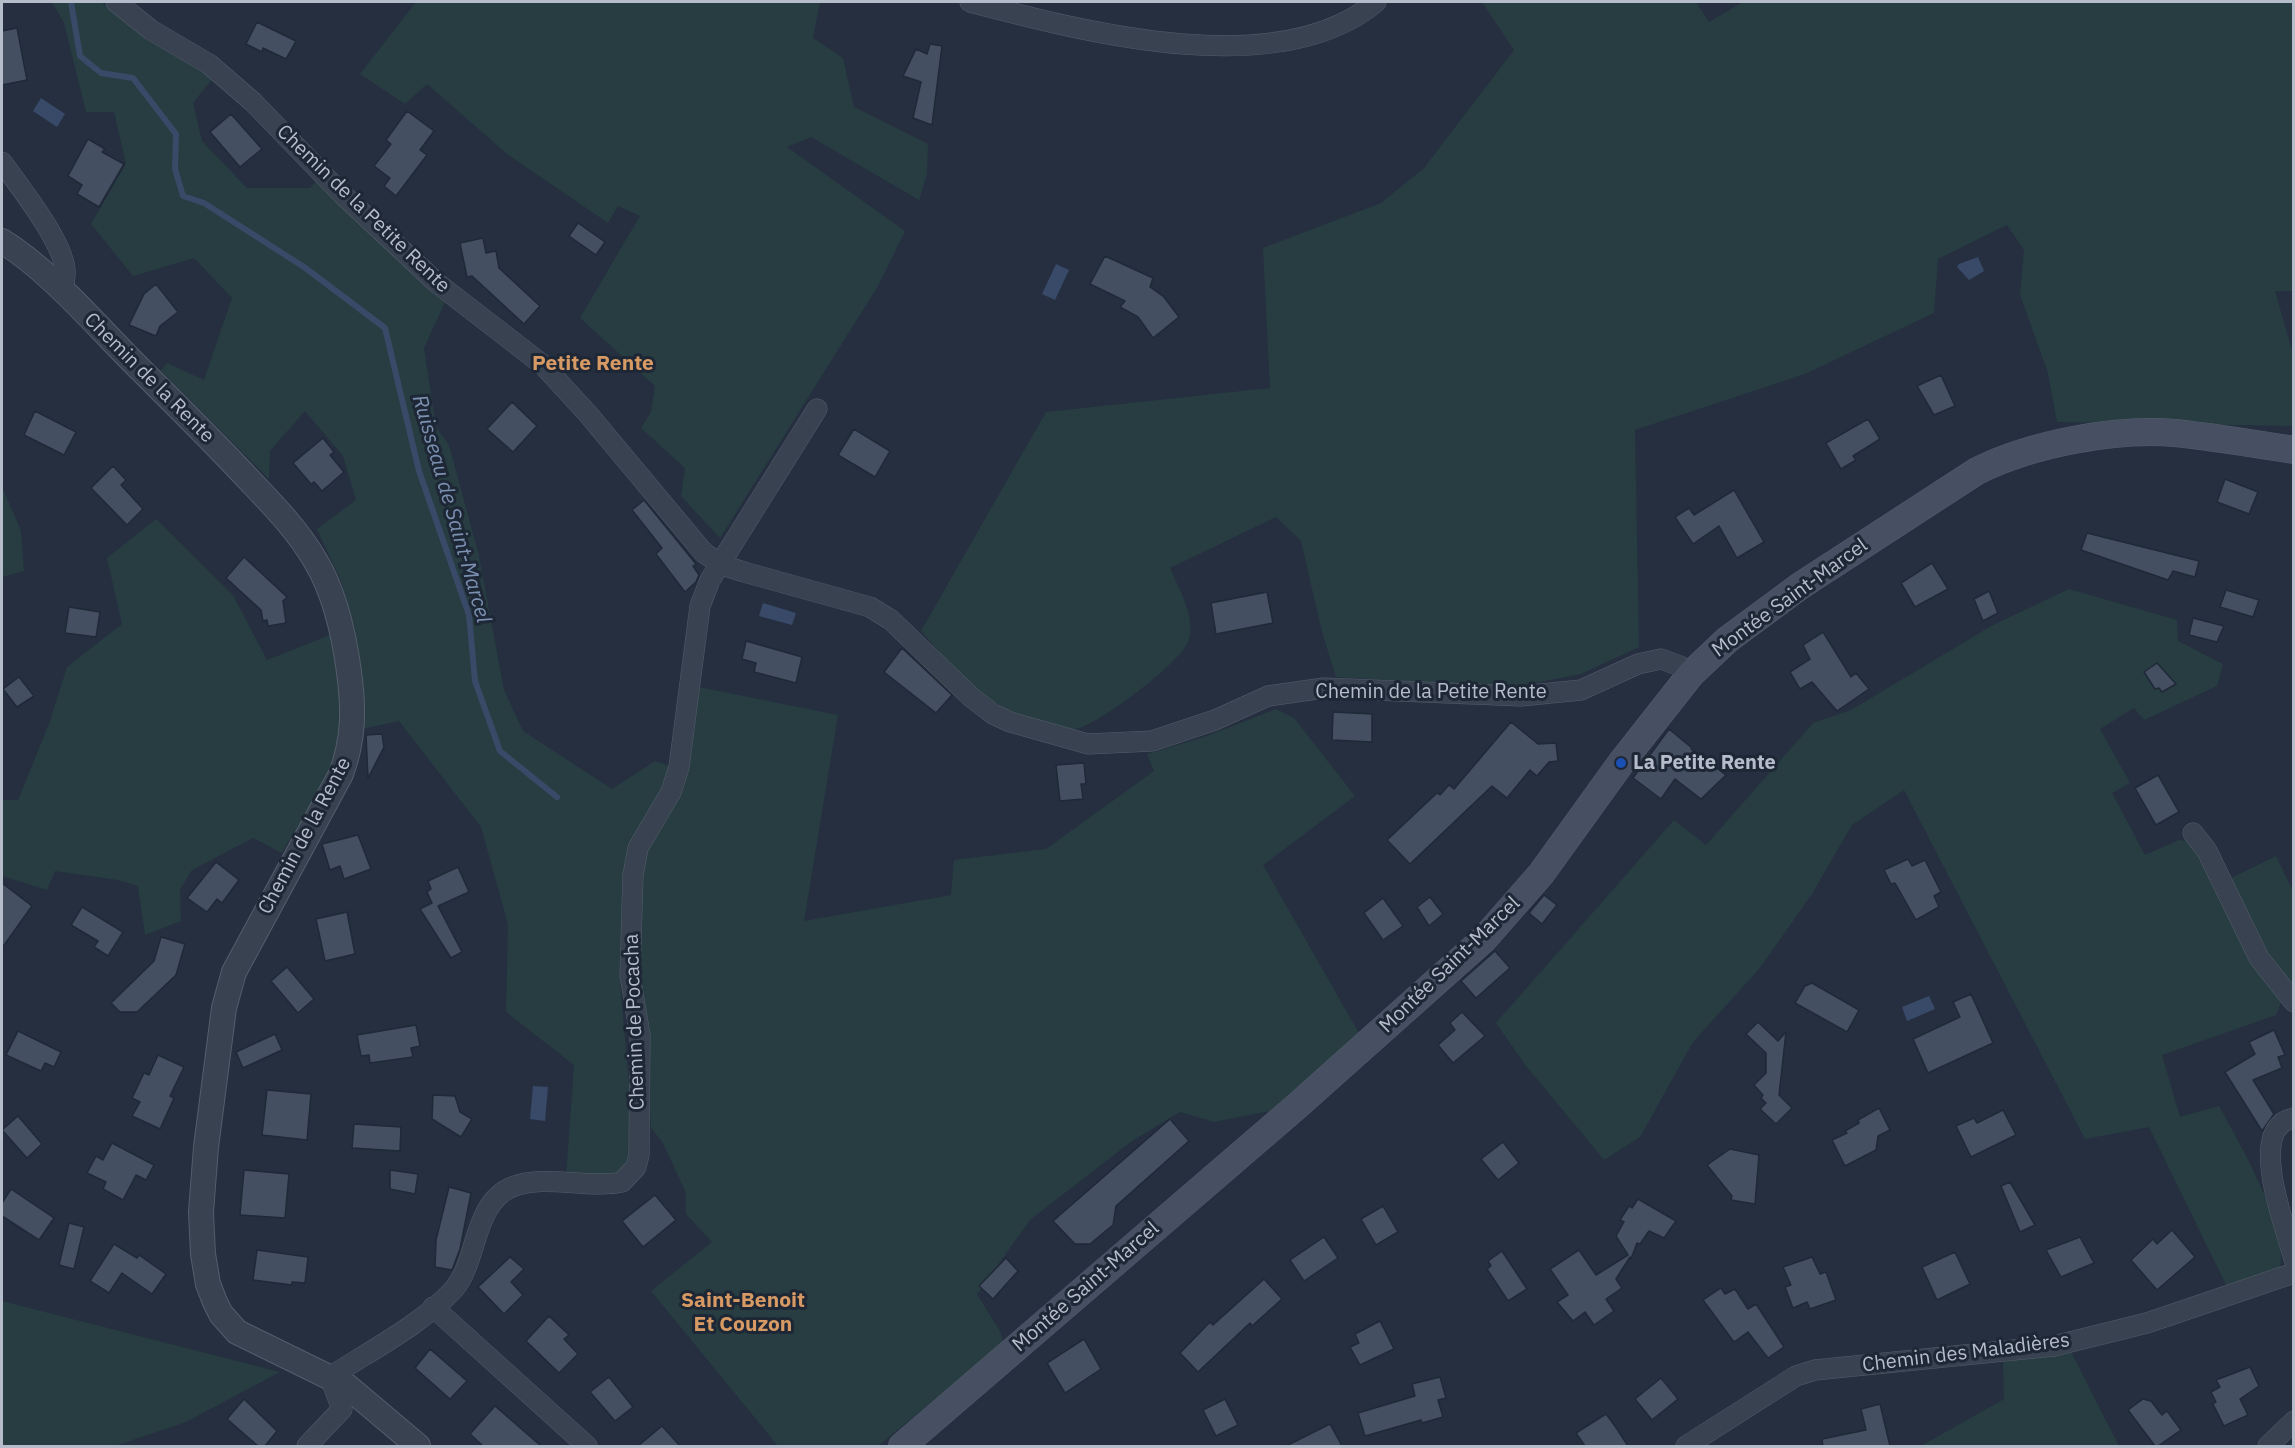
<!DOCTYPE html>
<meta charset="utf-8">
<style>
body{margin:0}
#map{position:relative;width:2295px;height:1448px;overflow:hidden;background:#252f40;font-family:"IBM Plex Sans",sans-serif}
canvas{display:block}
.frame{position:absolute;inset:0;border:3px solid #b5bdcb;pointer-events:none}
</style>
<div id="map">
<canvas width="2295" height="1448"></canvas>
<div class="frame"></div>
</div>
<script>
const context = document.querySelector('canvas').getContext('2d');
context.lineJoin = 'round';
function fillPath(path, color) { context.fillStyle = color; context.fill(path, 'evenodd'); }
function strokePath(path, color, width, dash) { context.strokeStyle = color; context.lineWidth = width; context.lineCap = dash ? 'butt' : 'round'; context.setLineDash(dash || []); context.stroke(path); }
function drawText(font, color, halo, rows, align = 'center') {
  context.font = font + ' "IBM Plex Sans",sans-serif'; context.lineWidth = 6; context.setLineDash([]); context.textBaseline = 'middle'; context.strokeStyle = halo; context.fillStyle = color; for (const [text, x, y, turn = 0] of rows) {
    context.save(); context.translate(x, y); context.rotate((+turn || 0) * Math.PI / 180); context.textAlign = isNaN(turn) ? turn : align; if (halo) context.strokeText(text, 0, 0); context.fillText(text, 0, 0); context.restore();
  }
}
fillPath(new Path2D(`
 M52 2H101L143 37 188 60 213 78 193 103 202 141 247 188H310L319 178 402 263 445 302 424 348 436 427 449 445 479 556 504 690 523 731 612 789 655 761 672 767 628 864 620 983 633 1128 629 1156 623 1170 611 1176 566 1177 574 1065 506 1012 508 924 481 827 399 721 362 729 355 629 341 581 317 529 356 500 343 456 305 411 270 451 269 479 161 371 167 363 204 380 232 298 194 258 133 276 91 224 126 164 114 112H86L64 23Z
 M416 2H820L813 38 843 58 854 107 928 144 927 174 919 200 811 137 787 147 905 231 878 286 720 538 681 496 685 468 641 428 651 412 655 386 580 318 640 216 618 206 608 223 507 154 427 84 405 104 360 74Z
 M1482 2H1696L1709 22 1743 2H2293V291H2275L2293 354V426L2057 422 2048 373 2020 295 2024 250 2007 225 1938 259 1934 313 1805 374 1635 430 1639 647 1581 674 1514 687 1336 677 1322 632 1301 541 1276 517 1170 568C1179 589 1197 619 1188 642 1178 665 1093 730 1068 731 1061 731 1050 725 1042 723 985 707 958 673 921 631L1046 412 1270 388 1263 248 1381 203 1424 168 1514 50Z
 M2 487 21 531 24 571 2 577Z
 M156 519 233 595 267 660 330 635C336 670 350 716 339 751 327 787 301 820 282 853L253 838 192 870 180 890 181 921 145 935 138 886 118 880 55 871 47 890 2 876V800H18L49 724 67 667 122 624 107 558Z
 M2069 589 2177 620 2178 641 2223 664 2217 686 2144 720 2134 708 2100 729 2130 783 2112 793 2145 855 2179 840 2193 842 2282 999 2276 1015 2162 1055 2180 1117 2219 1106C2238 1141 2293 1234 2279 1271L2226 1285 2149 1127 2085 1139 1904 790 1852 825 1812 894 1759 969 1693 1042 1640 1137 1604 1160 1526 1066 1496 1023 1674 820 1706 845 1813 723 1851 710 1993 625Z
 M699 687 838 715 804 921 951 895 954 860 1046 849 1154 771 1147 754 1207 736 1276 709 1294 718 1355 796 1263 865 1360 1035 1270 1111 1214 1122 1180 1112 1132 1141 1030 1220 977 1294 1001 1333 1003 1343 878 1446H778L651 1291 712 1242 686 1214V1193L663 1143 651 1128 646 1034 639 995 637 910 646 855 658 825 679 799 688 770Z
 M2276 856 2293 891V991L2270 962 2231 878Z
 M2 1301 280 1372 186 1422 115 1446H2Z
 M2070 1350 2119 1446H1921L2004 1399 2003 1362Z`), '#273d41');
fillPath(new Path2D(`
 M41 98 65 114 57 127 33 111Z
 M1978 257 1984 271 1969 280 1957 267 1959 264Z
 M1056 264 1069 270 1055 300 1042 294Z
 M763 603 796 613 792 625 759 616Z
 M1929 996 1935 1009 1907 1021 1902 1007Z
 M533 1086 548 1087 545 1121 530 1119Z`), '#384a68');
strokePath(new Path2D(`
 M71 2 80 56 101 73 133 78 176 134 175 169 183 196 204 203 304 267 385 328 419 471 469 615 475 681 500 751 557 797`), '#384a68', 6);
const building = new Path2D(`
 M257 22 296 41 286 59 263 48 262 52 246 44Z
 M17 28 27 80 2 85V31Z
 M930 44 942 46 932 125 913 118 921 82 903 76 916 49 927 54Z
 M407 111 434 131 420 150 427 155 396 196 384 186 390 178 374 166 391 144 386 140Z
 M231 114 262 149 240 167 210 132Z
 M88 139 105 149 102 152 124 164 99 207 77 194 82 185 68 176Z
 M578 223 605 242 596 255 569 236Z
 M483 238 486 253 496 251 499 268 540 306 524 324 472 276 467 277 460 243Z
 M1105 256 1153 278 1150 287 1164 297 1179 317 1153 338 1138 317 1120 307 1125 301 1090 284Z
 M156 284 178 312 160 326 156 336 129 325 144 294Z
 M1941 375 1955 406 1934 415 1917 386Z
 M512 402 537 426 513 452 487 429Z
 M35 411 76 432 64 455 24 435Z
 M1868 419 1880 439 1853 456 1856 460 1841 469 1826 443Z
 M854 429 890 451 875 477 838 455Z
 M323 438 334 452 330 455 344 472 322 491 314 482 311 484 293 463Z
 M113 466 126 480 121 485 143 509 127 525 91 488Z
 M2225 479 2258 492 2249 514 2217 502Z
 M1734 490 1764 542 1737 558 1719 526 1693 544 1675 517 1689 508 1694 515Z
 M644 500 696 564 693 566 699 575 696 582 685 592 656 554 662 548 632 510Z
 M2087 533 2199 561 2195 577 2173 571 2168 580 2081 550Z
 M244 557 287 597 283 601 286 623 268 626 267 620 263 621 261 610 226 578Z
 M1932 563 1948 589 1915 607 1901 583Z
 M2226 590 2259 600 2253 617 2220 607Z
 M1989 591 1998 613 1983 621 1974 599Z
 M1267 592 1273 623 1216 634 1211 603Z
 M69 607 100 612 96 637 65 633Z
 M2193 618 2224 626 2217 642 2189 635Z
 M1823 632 1851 677 1856 673 1869 689 1837 711 1812 682 1800 689 1790 672 1810 659 1803 645Z
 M746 641 802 657 796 683 754 672 756 663 742 659Z
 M902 648 952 695 936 713 884 672Z
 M2157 663 2176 684 2162 692 2159 688 2155 689 2144 672Z
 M19 677 34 696 17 707 3 689Z
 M1333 712 1372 714V742L1332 740Z
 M1511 722 1538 744 1556 743 1558 761 1549 762 1537 776 1530 770 1507 798 1492 786 1410 864 1387 840 1437 793 1440 795 1449 785 1454 789Z
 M1669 729 1692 748 1691 749 1726 775 1701 799 1675 779 1661 799 1633 778Z
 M382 734 384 747 368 778 366 735Z
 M1084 763 1086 784H1081L1083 799 1060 801 1056 765Z
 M2158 775 2179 812 2156 825 2135 788Z
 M358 835 371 869 344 879 340 866 330 870 322 844Z
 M1908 859 1912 866 1925 860 1941 892 1934 896 1939 907 1916 920 1895 883 1891 884 1884 870Z
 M216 862 239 880 222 903 217 899 207 912 187 898Z
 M458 867 469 892 438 906 462 952 451 958 420 909 432 903 427 892 431 889 428 881Z
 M2 883 32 906 2 948Z
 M1544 895 1557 905 1542 924 1529 913Z
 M1430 897 1443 914 1429 926 1417 907Z
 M1383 898 1403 926 1383 940 1364 913Z
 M82 907 123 932 108 956 94 947 98 941 71 925Z
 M347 912 355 954 325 961 316 919Z
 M161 937 185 944 176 975 137 1012H120L111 1003 154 961Z
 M1495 951 1510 968 1476 998 1461 981Z
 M287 967 314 999 298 1013 271 981Z
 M1812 983 1859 1010 1847 1032 1795 1003 1805 986Z
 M1971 994 1993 1043 1928 1073 1913 1039 1960 1017 1953 1002Z
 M1462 1012 1485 1036 1453 1063 1438 1045 1455 1030 1450 1023Z
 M1758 1022 1778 1041 1786 1032 1779 1095 1792 1108 1776 1124 1760 1109 1766 1103 1761 1098 1763 1095 1754 1085 1766 1073V1053L1746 1034Z
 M416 1025 420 1046 411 1048 413 1057 370 1063 369 1055 361 1056 357 1035Z
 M2274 1030 2285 1055 2278 1057 2282 1068 2253 1080 2274 1114 2262 1131 2225 1072 2255 1054 2249 1042Z
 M18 1031 61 1052 54 1067 45 1063 41 1071 6 1055Z
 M275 1034 282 1050 243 1068 236 1052Z
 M158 1055 184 1067 170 1096 174 1098 160 1129 132 1116 140 1102 132 1098 144 1073 149 1075Z
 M267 1090 311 1094 307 1140 262 1135Z
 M433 1095 455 1096 460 1112 472 1119 461 1137 432 1119Z
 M1879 1108 1890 1130 1878 1136 1876 1150 1845 1166 1832 1140 1847 1133 1845 1131 1859 1123 1858 1120Z
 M2003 1110 2016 1135 1971 1157 1956 1126 1974 1118 1977 1123Z
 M18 1116 42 1144 27 1158 2 1130Z
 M1170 1119 1189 1141 1116 1206 1113 1225 1090 1244H1075L1053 1221Z
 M354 1124 401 1127 400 1151 352 1148Z
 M1503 1142 1519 1163 1498 1180 1481 1159Z
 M112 1143 154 1165 146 1180 136 1175 123 1200 103 1189 106 1182 87 1173 96 1156 103 1160Z
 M1730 1149 1759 1155 1755 1204 1731 1200 1732 1196 1707 1165Z
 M244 1170 289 1174 285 1218 240 1215Z
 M390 1170 418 1174 415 1194 390 1189Z
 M2010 1182 2035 1225 2020 1232 2001 1186Z
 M449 1187 471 1193 460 1249 452 1270 435 1267 436 1240Z
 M11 1189 54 1218 39 1240 2 1216V1203Z
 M655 1195 676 1220 643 1247 622 1221Z
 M1638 1199 1676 1221 1664 1238 1649 1231 1640 1244 1637 1243 1631 1259 1630 1257 1616 1279 1622 1288 1606 1299 1614 1311 1594 1325 1585 1312 1573 1321 1557 1302 1568 1295 1550 1269 1579 1250 1596 1275 1628 1255 1616 1236 1624 1222 1620 1220 1629 1206 1632 1208Z
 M1383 1206 1398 1232 1376 1245 1361 1219Z
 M69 1223 84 1227 74 1269 59 1265Z
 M2172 1230 2195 1257 2157 1290 2131 1260 2153 1239 2157 1244Z
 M1324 1237 1338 1258 1304 1281 1290 1260Z
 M2080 1237 2094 1263 2061 1277 2046 1250Z
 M114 1244 137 1258 139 1255 166 1274 152 1294 122 1273 109 1293 90 1281Z
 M257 1250 308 1257 305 1283 292 1282V1285L253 1280Z
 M1502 1251 1527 1289 1508 1301 1487 1269 1491 1266 1488 1261Z
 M1955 1252 1970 1284 1937 1300 1922 1267Z
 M510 1257 524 1269 511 1282 523 1295 504 1314 478 1287Z
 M1812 1257 1820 1274 1826 1272 1836 1300 1810 1309 1807 1302 1793 1308 1785 1287 1791 1285 1783 1267Z
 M1006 1258 1018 1271 993 1299 979 1286Z
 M1264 1279 1282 1299 1252 1326 1250 1323 1198 1372 1180 1353 1210 1322 1213 1325Z
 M1721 1288 1725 1294 1735 1289 1748 1309 1756 1304 1784 1347 1768 1358 1748 1332 1734 1342 1703 1300Z
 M549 1316 569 1335 564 1339 578 1354 559 1373 526 1341Z
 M1380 1321 1394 1349 1360 1365 1350 1347 1359 1343 1355 1334Z
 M1084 1339 1101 1369 1065 1393 1047 1363Z
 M430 1349 467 1381 450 1399 415 1368Z
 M2250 1367 2259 1386 2240 1399 2248 1415 2224 1426 2213 1404 2216 1402 2211 1392 2220 1387 2216 1380Z
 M609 1377 633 1407 615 1421 590 1392Z
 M1440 1377 1446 1398 1438 1400 1443 1417 1422 1423 1421 1420 1365 1436 1358 1413 1415 1396 1412 1384Z
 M1661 1378 1678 1399 1652 1420 1635 1399Z
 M244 1399 277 1431 265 1446H258L227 1419Z
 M1225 1399 1238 1425 1216 1436 1203 1410Z
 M2143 1399 2151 1401 2162 1415 2167 1411 2181 1430 2158 1446H2155L2128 1410Z
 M1880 1404 1890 1446H1823L1822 1439 1866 1430 1861 1409Z
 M495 1406 541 1446H483L470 1434Z
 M1606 1414 1615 1426 1628 1446H1585L1576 1433Z
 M1330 1424 1342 1446H1286Z
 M662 1426 680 1446H638Z`);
fillPath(building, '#444f62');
strokePath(building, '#202937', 1.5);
const minor = new Path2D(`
 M116 2 151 30 209 64 253 102 343 195 437 283 543 365 588 414 704 553 722 565 744 572 870 607 891 620 971 697 993 714 1010 722 1088 744 1152 741 1215 720 1268 696 1324 688 1521 696 1581 690 1638 664 1661 659 1680 666 1691 674
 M970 2C1082 31 1278 84 1376 2
 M2 162C19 186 63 241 65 270 66 277 63 285 63 293
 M2193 833 2207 851 2259 958 2294 1002
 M2294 1118C2290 1119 2284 1121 2281 1124 2254 1147 2286 1229 2294 1259
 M433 1307 587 1446
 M307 1446 342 1409 330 1377C371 1350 421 1325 454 1289 478 1261 473 1203 512 1187 545 1174 587 1189 622 1182L636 1167 639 1155 640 1035 630 976 633 875 638 848 671 792 679 767 700 606 710 580 817 409
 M1686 1446 1796 1376 1815 1370 2054 1346 2147 1323 2294 1273
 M2268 1446 2294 1421`);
const tertiary = new Path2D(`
 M2 241C51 271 99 329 141 370 178 407 216 444 252 483 275 507 298 531 315 560 335 593 344 634 349 672 354 709 354 739 341 774L234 972 224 1008 206 1147 201 1212 203 1254 208 1284 215 1302 221 1314 237 1332 347 1386 418 1446`);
const secondary = new Path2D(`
 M902 1446 1297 1106 1484 939 1541 874 1621 763 1691 674 1727 640 1800 586 1977 471C2031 444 2114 428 2175 433 2214 437 2254 444 2294 450`);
strokePath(minor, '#545d6b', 21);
strokePath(tertiary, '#545d6b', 26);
strokePath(secondary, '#545d6b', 28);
strokePath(minor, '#394250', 20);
strokePath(tertiary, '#394250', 24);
strokePath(secondary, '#475063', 27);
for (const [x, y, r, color] of [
 [1621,763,6,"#1a4fb4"]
]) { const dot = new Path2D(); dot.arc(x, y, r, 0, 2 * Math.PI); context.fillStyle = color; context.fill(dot); strokePath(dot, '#1e2735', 2); }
drawText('20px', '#b5bdcb', '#1e2735', [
 ["Chemin de la Petite Rente",363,209,44],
 ["Chemin de la Rente",149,378,45],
 ["Montée Saint-Marcel",1790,598,-36],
 ["Chemin de la Petite Rente",1431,692],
 ["Chemin de la Rente",305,836,-62],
 ["Montée Saint-Marcel",1450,965,-44],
 ["Chemin de Pocacha",635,1022,-92],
 ["Montée Saint-Marcel",1086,1287,-41],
 ["Chemin des Maladières",1966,1353,-7]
]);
drawText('bold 20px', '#b5bdcb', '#1e2735', [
 ["La Petite Rente",1633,763]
], 'left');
drawText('bold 21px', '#d79a64', '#1e2735', [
 ["Petite Rente",593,364],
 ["Saint-Benoit",743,1301],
 ["Et Couzon",743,1325]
]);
drawText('italic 21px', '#7c91b2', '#1e2735', [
 ["Ruisseau de Saint-Marcel",451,509,74]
]);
</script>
